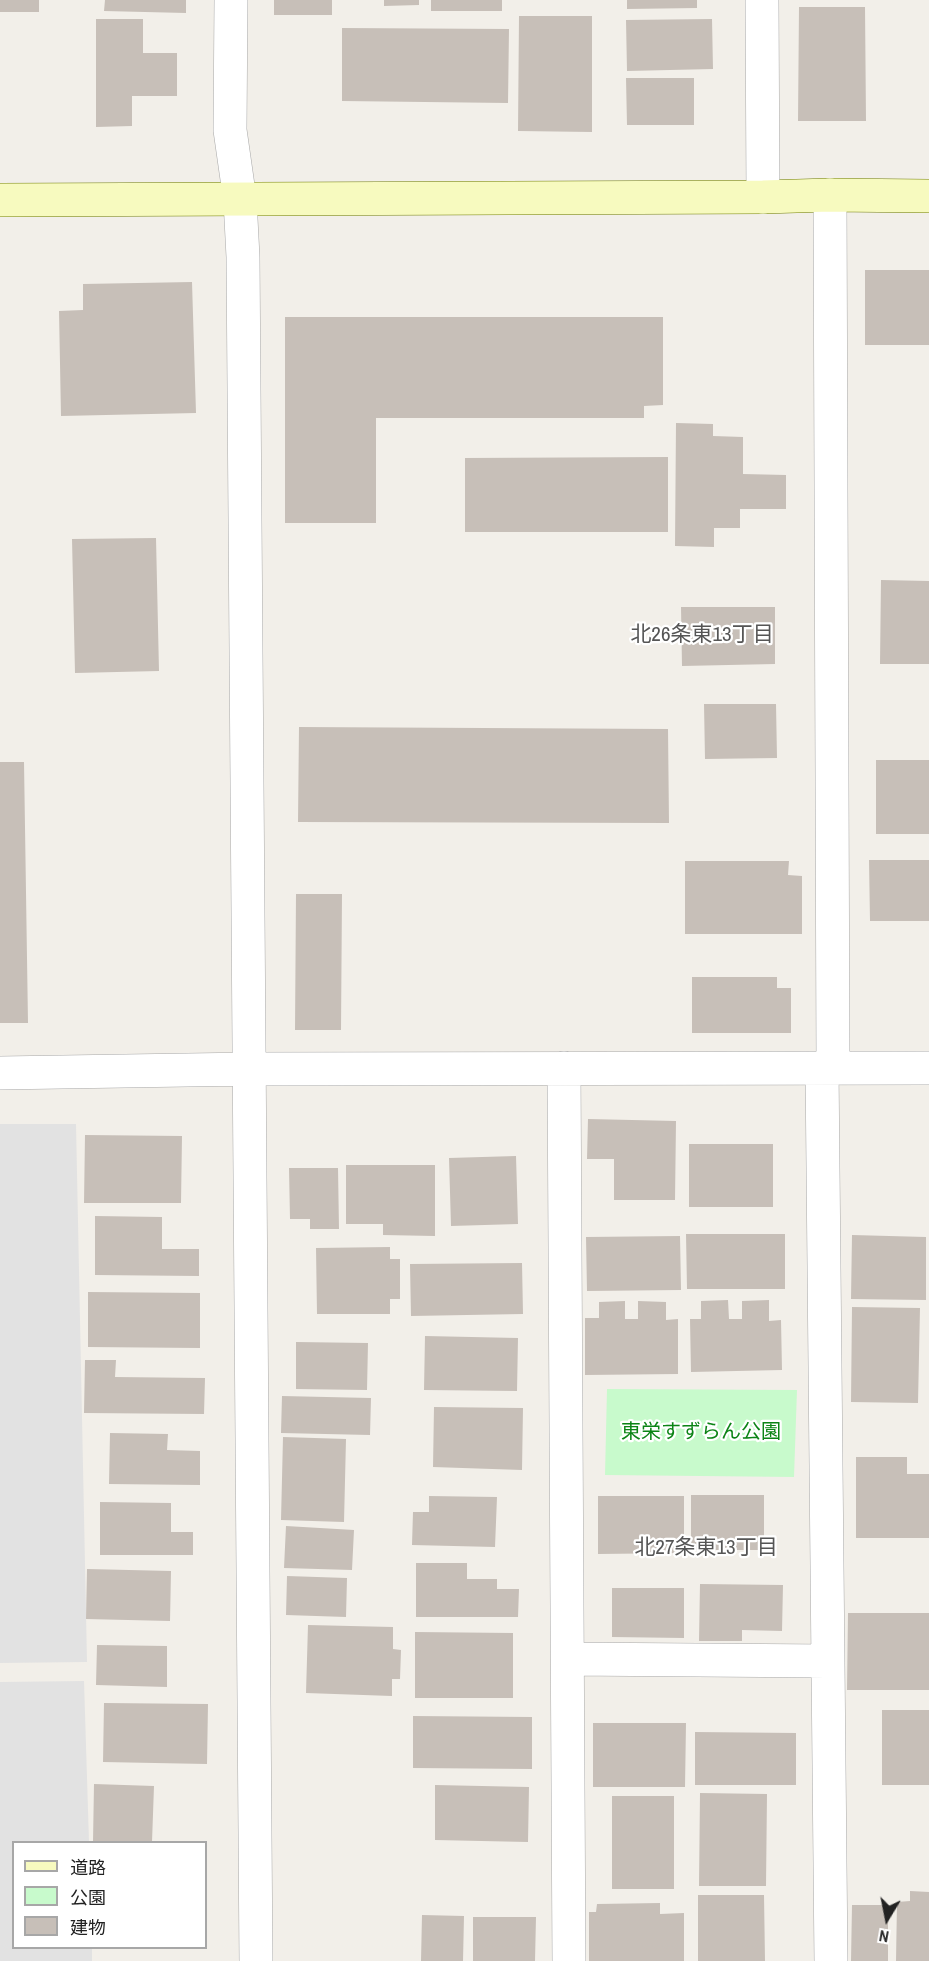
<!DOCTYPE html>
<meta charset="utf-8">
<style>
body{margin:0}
#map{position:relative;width:929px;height:1961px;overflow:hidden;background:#f2efe9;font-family:"Archivo Narrow","Noto Sans JP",sans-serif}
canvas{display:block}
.legend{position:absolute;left:12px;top:1841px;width:195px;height:108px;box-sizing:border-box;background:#fff;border:2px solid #a7a7a7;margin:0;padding:8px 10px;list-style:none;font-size:18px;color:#222}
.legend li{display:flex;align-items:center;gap:12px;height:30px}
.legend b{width:30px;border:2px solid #a7a7a7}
.north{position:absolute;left:857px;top:1889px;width:60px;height:60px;-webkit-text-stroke:4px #fff;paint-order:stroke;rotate:190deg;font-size:16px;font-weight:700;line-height:24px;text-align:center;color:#222}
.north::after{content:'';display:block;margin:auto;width:21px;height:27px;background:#222;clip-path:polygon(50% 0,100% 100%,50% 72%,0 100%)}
</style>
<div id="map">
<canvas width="929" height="1961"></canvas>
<ul class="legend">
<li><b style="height:8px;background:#f7fabf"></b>道路</li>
<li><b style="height:16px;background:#c8facc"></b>公園</li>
<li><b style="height:16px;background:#c7bfb8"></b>建物</li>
</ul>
<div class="north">N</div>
</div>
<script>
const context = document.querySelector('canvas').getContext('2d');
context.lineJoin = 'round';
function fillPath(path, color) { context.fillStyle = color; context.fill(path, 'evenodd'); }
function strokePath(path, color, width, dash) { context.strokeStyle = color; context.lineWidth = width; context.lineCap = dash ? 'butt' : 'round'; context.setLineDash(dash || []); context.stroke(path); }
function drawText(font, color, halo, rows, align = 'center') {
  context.font = font + ' "Archivo Narrow","Noto Sans JP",sans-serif'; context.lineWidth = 4.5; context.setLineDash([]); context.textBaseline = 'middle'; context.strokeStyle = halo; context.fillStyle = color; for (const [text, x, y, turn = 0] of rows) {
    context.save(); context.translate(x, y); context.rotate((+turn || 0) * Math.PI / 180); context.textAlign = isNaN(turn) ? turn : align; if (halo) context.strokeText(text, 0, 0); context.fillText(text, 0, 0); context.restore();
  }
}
fillPath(new Path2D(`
 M607 1389 797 1390 794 1477 605 1475Z`), '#c8facc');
fillPath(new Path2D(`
 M0 1124H76L87 1662 0 1663Z
 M84 1681 89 1842H14V1948H92V1961H0V1682Z`), '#e2e2e2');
fillPath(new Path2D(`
 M0 0H39V12H0Z
 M105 0H186V13L104 11Z
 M274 0H332V15H274Z
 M384 0H419V5L384 6Z
 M431 0H502V11H431Z
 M627 0H697V8L627 9Z
 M799 7H865L866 121H798Z
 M519 16H592V132L518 131Z
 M96 19H143V53H177V96H132V126L96 127Z
 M712 19 713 69 627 71 626 20Z
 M342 28 509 29 508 103 342 101Z
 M626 78H694V125H627Z
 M865 270H929V345H865Z
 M192 282 196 413 61 416 59 311 83 310V284Z
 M285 317H663V405L644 406V418H376V523H285Z
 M676 423 713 424V436L743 437V474L786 475V509H740V528H714V547L675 546Z
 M668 457V532H465V458Z
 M156 538 159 671 75 673 72 539Z
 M881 580 929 581V664H880Z
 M681 607H775V664L682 666Z
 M704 704H776L777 758 705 759Z
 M299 727 668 729 669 823 298 822Z
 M876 760H929V834H876Z
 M0 762H24L28 1023H0Z
 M869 860H929V921H870Z
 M685 861H789L788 875 802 876V934H685Z
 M296 894H342L341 1030H295Z
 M692 977H777V988H791V1033H692Z
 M588 1119 676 1121 675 1200H614V1159H587Z
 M85 1135 182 1136 181 1203H84Z
 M689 1144H773V1207H689Z
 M516 1156 518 1224 451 1226 449 1158Z
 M346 1165H435V1236L383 1235V1224H346Z
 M289 1168H338L339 1229H310V1219H290Z
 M95 1216 162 1217V1249H199V1276L95 1275Z
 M686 1234H785V1289H687Z
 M852 1235 926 1237V1300L851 1299Z
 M680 1236 681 1290 587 1291 586 1237Z
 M390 1247V1259H400V1299H390V1314H317L316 1248Z
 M522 1263 523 1314 411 1316 410 1264Z
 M88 1292 200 1293V1348L88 1347Z
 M728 1300 729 1319H742V1301L769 1300V1321L781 1320 782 1370 691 1372 690 1319H701V1301Z
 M625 1301V1319H638V1301L666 1302V1320L678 1319V1374L585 1375V1318H599V1302Z
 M852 1307 920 1308 918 1403 851 1402Z
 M425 1336 518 1338 517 1391 424 1390Z
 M296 1342 368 1343 367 1390 296 1389Z
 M85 1360H116L115 1377 205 1378 204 1414 84 1413Z
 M282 1396 371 1398 370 1435 281 1433Z
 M434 1407 523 1408 522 1470 433 1467Z
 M110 1433 168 1434 167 1450 200 1451V1485L109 1484Z
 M283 1437 346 1439 344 1522 281 1520Z
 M856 1457H907V1474H929V1538H856Z
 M691 1495H764V1550H691Z
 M429 1496 497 1497 495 1547 412 1545 413 1512H429Z
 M598 1496H684V1553L598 1554Z
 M100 1502 171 1503V1532H193V1555H100Z
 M286 1526 354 1530 352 1570 284 1568Z
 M416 1563H467V1579H497V1589H519L518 1617H416Z
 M87 1569 171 1571 170 1621 86 1619Z
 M287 1576 347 1578 346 1617 286 1615Z
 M700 1584 783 1585 782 1631 742 1630V1641H699Z
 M612 1588H684V1638L612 1637Z
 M848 1613H929V1690H847Z
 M308 1625 393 1627V1649L401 1650 400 1679H392V1696L306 1693Z
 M415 1632 513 1633V1698H415Z
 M97 1645 167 1646V1687L96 1685Z
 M104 1703 208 1704 207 1764 103 1762Z
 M882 1710H929V1785H882Z
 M413 1716 532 1717V1769L413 1768Z
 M593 1723H686L685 1787H593Z
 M695 1732 796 1733V1785H695Z
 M94 1784 154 1786 152 1842H93Z
 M435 1785 529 1787 528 1842 435 1840Z
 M700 1793 767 1794 766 1886H699Z
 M612 1796H674V1889H612Z
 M910 1891 929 1892V1961H896L897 1902 910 1901Z
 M698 1895H764L765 1961H698Z
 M660 1903V1914L684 1913V1961H589V1912H596L597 1904Z
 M852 1905H888V1961H851Z
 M422 1915 464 1916 463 1961H421Z
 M473 1917H536L535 1961H473Z`), '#c7bfb8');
const street = new Path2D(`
 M231 0 230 130 240 200 243 257 256 1961
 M762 0 763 197
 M830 195 833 1068
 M564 1068 569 1961
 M822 1068 831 1961
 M0 1073 250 1069 929 1068
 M568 1659 827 1661`);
const secondary = new Path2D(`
 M0 200 763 197 830 195 929 196`);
strokePath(street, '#a9a9a9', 34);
strokePath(secondary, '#707d05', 34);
strokePath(street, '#fff', 33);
strokePath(secondary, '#f7fabf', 33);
drawText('20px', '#0c8416', '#fff', [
 ["東栄すずらん公園",701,1433]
]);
drawText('21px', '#555', '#fff', [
 ["北26条東13丁目",702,635],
 ["北27条東13丁目",706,1548]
]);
</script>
